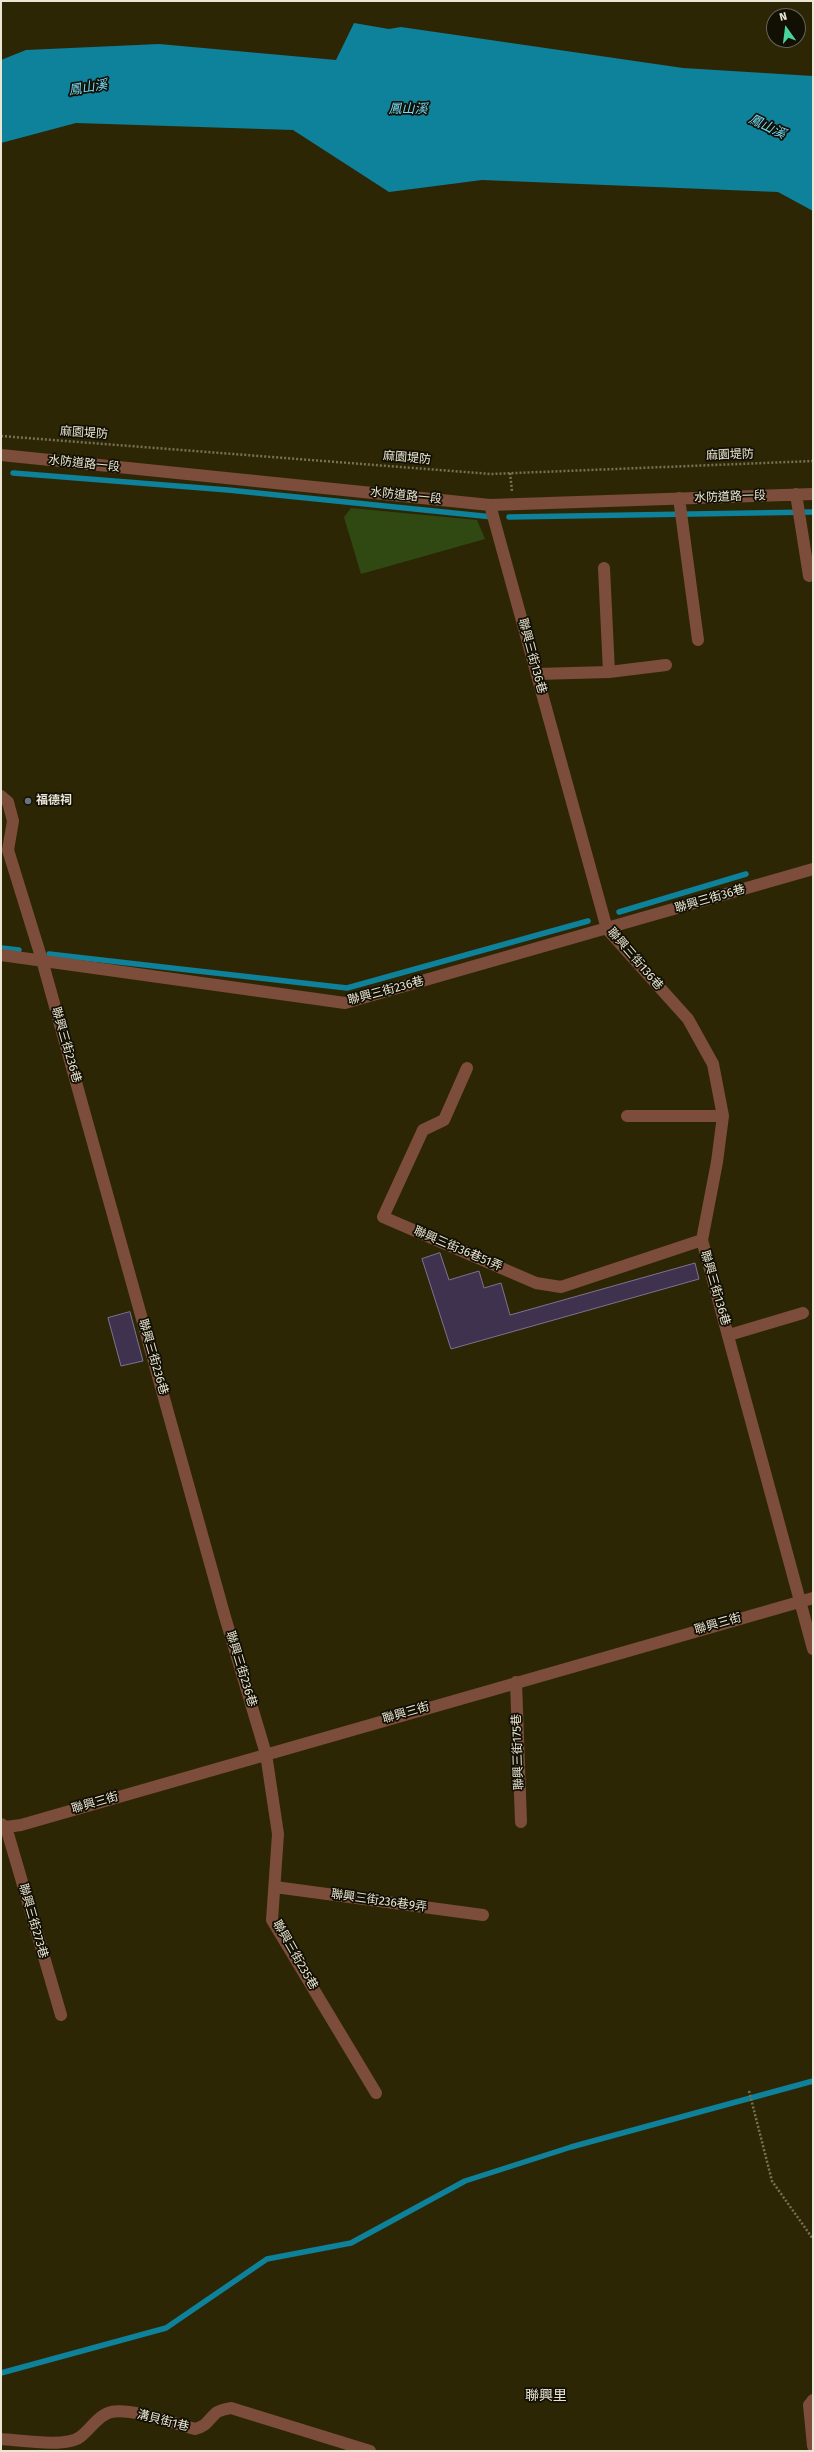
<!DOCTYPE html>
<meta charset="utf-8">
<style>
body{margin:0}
#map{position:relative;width:814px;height:2452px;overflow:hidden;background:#2d2605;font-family:"Fira Sans",sans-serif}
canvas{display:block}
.frame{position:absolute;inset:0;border:2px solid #eae6d3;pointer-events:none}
.north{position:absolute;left:766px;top:8px;width:40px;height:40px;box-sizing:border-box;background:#120f04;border:1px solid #686557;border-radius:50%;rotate:346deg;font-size:11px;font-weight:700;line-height:16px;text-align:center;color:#eae6d3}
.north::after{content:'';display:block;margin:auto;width:14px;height:18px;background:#48d49d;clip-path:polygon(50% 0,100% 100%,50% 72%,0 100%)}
</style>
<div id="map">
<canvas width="814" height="2452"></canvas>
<div class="frame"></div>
<div class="north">N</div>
</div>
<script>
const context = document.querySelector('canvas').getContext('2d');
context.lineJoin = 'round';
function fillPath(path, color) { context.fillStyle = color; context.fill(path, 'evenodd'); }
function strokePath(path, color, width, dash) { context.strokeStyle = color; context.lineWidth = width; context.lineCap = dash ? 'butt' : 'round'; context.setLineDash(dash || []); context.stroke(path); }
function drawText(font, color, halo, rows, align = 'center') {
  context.font = font + ' "Fira Sans","Noto Sans TC",sans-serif'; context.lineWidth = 3.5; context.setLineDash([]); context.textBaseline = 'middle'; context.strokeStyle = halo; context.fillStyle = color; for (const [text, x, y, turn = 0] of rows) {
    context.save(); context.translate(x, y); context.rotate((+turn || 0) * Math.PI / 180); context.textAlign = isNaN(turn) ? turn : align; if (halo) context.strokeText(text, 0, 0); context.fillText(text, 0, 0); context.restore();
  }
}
fillPath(new Path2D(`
 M351 508 477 520 485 539 361 574 344 517Z`), '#304812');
fillPath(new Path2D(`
 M354 23 389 29 401 27 683 68 813 76V211L778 192 482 180 389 192 293 130 76 123 1 143V60L26 50 159 44 336 60Z`), '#0e819b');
strokePath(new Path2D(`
 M13 473 228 490 493 517
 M509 517 813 512
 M619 912 746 874
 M1 948 19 950
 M49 954 347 988 588 921
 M1 2373 166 2328 267 2259 351 2243 465 2181 571 2147 813 2081`), '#0e819b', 5.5);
const building = new Path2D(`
 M440 1253 449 1280 479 1271 484 1288 501 1283 510 1315 695 1263 699 1279 451 1349 422 1259Z
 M130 1312 143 1361 121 1366 108 1318Z`);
fillPath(building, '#3e324e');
strokePath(building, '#7e7291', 1);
strokePath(new Path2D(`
 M1 436 491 474 813 461
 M510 473 512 491
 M749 2091 772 2181 813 2239`), '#777156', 2.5, [2, 2]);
strokePath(new Path2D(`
 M1 455 490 505 813 494
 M796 494 809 576
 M679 498 698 640
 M490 505 607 929 688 1019 713 1064 723 1116 717 1162 702 1240 813 1649
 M604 568 609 672
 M537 674 609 672 666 665
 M1 796 8 802 13 821 8 850 42 960 225 1617 266 1754 278 1834 272 1920 376 2093
 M1 955 345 1003 813 869
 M467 1068 444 1120 423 1130 383 1217 536 1283 561 1287 702 1240
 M627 1116H723
 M729 1335 803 1313
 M516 1682 521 1822
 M1 1824 6 1827 21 1825 813 1598
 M6 1827 61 2015
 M275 1887 483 1915
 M813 2400 809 2405 813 2446
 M1 2439C19 2440 66 2448 80 2437 90 2430 98 2415 111 2412 133 2408 172 2423 195 2429 207 2426 207 2421 216 2413 219 2410 227 2409 231 2408L370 2451`), '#7c4d3a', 12);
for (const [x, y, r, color] of [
 [28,801,4,"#6b7280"]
]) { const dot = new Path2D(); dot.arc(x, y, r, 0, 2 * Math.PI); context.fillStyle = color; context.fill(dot); strokePath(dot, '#120f04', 1.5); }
drawText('12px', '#eae6d3', '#120f04', [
 ["麻園堤防",84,433,4],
 ["麻園堤防",730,455,-2],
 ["麻園堤防",407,458,5],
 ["水防道路一段",84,464,6],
 ["水防道路一段",406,496,6],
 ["水防道路一段",730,497,-2],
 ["聯興三街136巷",532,656,75],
 ["聯興三街36巷",710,899,-16],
 ["聯興三街136巷",635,959,49],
 ["聯興三街236巷",386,991,-15],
 ["聯興三街236巷",66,1045,74],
 ["聯興三街36巷51弄",458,1249,23],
 ["聯興三街136巷",715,1288,74],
 ["聯興三街236巷",153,1357,74],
 ["聯興三街",718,1624,-16],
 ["聯興三街236巷",241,1669,73],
 ["聯興三街",406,1713,-16],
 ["聯興三街175巷",518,1752,-92],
 ["聯興三街",95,1803,-16],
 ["聯興三街236巷9弄",379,1901,8],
 ["聯興三街273巷",33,1921,74],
 ["聯興三街235巷",295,1955,60],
 ["溝貝街1巷",163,2421,14]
]);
drawText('bold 12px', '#eae6d3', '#120f04', [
 ["福德祠",36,801]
], 'left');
drawText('italic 13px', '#74d9f6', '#120f04', [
 ["鳳山溪",88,88,-9],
 ["鳳山溪",408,109],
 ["鳳山溪",767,127,26]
]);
drawText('14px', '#eae6d3', '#120f04', [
 ["聯興里",546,2396]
]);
</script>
